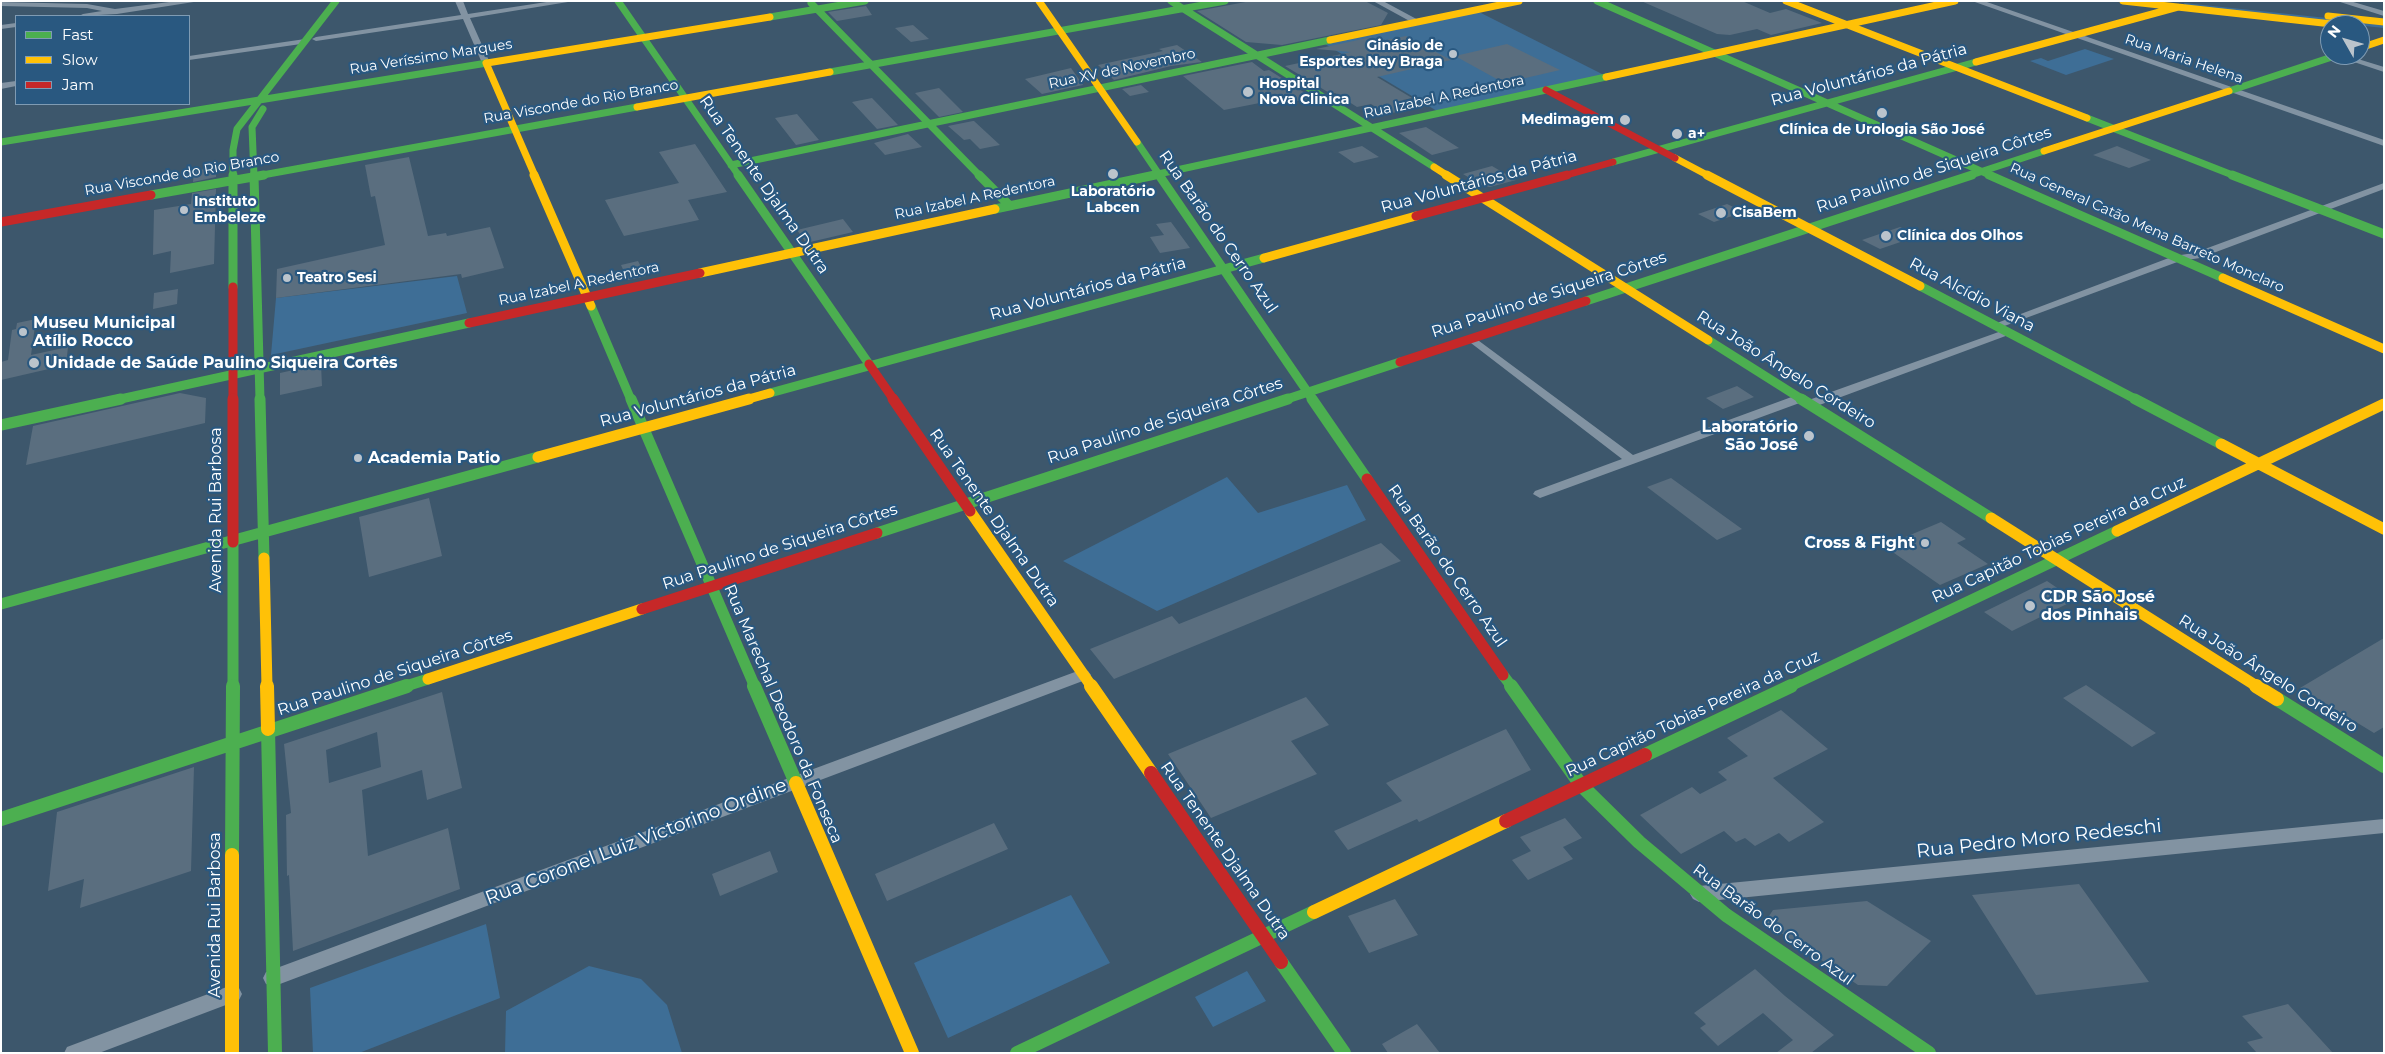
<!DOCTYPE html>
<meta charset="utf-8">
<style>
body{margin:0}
#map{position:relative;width:2385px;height:1054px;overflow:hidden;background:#3d576c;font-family:Montserrat,sans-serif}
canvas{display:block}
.frame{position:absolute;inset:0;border:2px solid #fff;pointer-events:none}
.legend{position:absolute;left:15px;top:15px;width:175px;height:90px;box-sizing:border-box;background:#295880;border:1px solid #7f9bb3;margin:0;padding:6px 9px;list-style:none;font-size:15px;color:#fff}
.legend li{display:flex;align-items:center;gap:10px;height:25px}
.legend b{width:25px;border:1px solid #7f9bb3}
.north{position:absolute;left:2320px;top:15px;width:50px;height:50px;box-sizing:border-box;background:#295880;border:1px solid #7f9bb3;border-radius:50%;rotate:308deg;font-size:14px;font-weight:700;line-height:20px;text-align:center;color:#fff}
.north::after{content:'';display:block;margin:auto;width:18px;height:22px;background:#bbc4cc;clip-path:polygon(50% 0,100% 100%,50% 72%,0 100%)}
</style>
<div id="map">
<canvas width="2385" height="1054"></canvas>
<div class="frame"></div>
<ul class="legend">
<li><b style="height:6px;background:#4caf50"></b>Fast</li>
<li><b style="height:6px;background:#ffc107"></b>Slow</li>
<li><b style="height:6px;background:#c62828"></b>Jam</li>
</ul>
<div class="north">N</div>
</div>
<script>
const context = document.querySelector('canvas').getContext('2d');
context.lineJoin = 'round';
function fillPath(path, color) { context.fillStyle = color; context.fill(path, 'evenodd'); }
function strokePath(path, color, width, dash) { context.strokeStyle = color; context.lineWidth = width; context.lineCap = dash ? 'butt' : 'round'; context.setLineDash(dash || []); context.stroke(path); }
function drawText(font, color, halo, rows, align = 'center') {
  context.font = font + ' Montserrat,sans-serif'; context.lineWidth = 4.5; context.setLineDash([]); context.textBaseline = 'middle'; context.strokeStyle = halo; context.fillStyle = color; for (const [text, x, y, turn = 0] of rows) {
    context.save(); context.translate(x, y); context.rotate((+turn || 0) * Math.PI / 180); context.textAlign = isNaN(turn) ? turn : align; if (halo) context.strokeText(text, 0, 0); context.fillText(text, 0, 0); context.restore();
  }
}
fillPath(new Path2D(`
 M2184 3 2384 24V28L2186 7Z
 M1479 12 1604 75 1437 111 1325 44Z
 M2085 49 2114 59 2066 75 2030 61 2041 58 2048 61Z
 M457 276 467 313 271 355 276 298Z
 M1227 477 1258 513 1347 485 1366 520 1157 611 1063 561Z
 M1071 895 1110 963 948 1038 914 963Z
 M486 924 500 998 359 1053H313L310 988Z
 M589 966 641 979 667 1005 682 1053H505L506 1011Z
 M1247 971 1266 1001 1213 1027 1195 997Z`), '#3e6e96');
fillPath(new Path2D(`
 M1251 1H1365L1388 13 1381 25 1282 45 1246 42 1197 11Z
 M1641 1H1742L1770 13 1786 9 1822 23 1771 35 1757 29 1730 35 1717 34Z
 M866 6 872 15 837 21 828 12Z
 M913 25 929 39 911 42 895 28Z
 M1406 36 1451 60 1377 77 1412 98 1403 100 1415 108 1387 114 1371 104 1357 107 1335 93 1331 94 1285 66 1351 52 1316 49 1372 37 1367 44Z
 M1507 44 1560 70 1504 83 1455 56Z
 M1177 45 1202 62 1171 66 1114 80 1098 65 1163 51 1159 49Z
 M1252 62 1264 71 1269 70 1313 98 1291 102 1285 98 1224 110 1183 76Z
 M1071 68 1083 85 1042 94 1025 79Z
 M1141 85 1149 92 1130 96 1122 89Z
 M939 88 963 112 939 117 915 93Z
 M872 98 898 125 877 129 852 102Z
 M797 114 819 140 796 145 775 118Z
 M973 121H974L1000 145 980 149 970 139 964 140 948 126Z
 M1426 127 1445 139 1459 148 1432 155 1399 133Z
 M908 134 922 147 885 155 874 143Z
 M695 144 727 192 688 200 699 220 624 236 605 200 679 183 659 152Z
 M1362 146 1379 157 1354 163 1338 152Z
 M2117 146 2151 160 2129 168 2093 155Z
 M409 157 428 236 446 233 447 236 490 227 504 268 462 278 461 274 276 298 277 269 385 245 375 196 371 197 365 165Z
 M1492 166 1516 180 1490 187 1483 186 1463 174Z
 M216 167V177L193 182 194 171Z
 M216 189 214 264 170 273 171 251 153 255 154 210 191 204 192 193Z
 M1727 204 1744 212 1714 222 1698 214Z
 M843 219 853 232 806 243 797 230Z
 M1171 222 1190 248 1160 253 1150 237 1164 235 1156 224Z
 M1900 227 1918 236 1880 249 1862 240Z
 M638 261 646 276 628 280 621 265Z
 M178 289 177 304 153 309 154 293Z
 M36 319 31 355 68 347 66 365 1 380V362L8 360 12 330 16 329 17 323Z
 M321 364 322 386 280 395V373Z
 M1737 386 1754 397 1723 409 1706 398Z
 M180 393 206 398 205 423 26 465 33 426Z
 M1671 478 1742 529 1717 540 1647 487Z
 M429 498 442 556 369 577 359 517Z
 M1941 522 1966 539 1957 543 1988 564 1940 585 1884 546Z
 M1381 543 1401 561 1114 679 1090 649 1172 616 1179 624Z
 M2047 581 2075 600 2012 631 1984 612Z
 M2384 638V727L2374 733 2300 688Z
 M2086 685 2156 733 2132 747 2063 698Z
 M442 692 462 788 427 800 422 770 362 790 368 856 448 828 460 889 293 951 289 875 287 876 286 815 291 813 284 744ZM377 732 381 767 329 783 326 750Z
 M1306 697 1329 725 1291 741 1317 774 1211 818 1168 754Z
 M1781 710 1828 749 1773 778 1824 822 1789 842 1779 833 1755 846 1745 838 1736 842 1724 831 1681 854 1640 815 1692 787 1700 794 1727 780 1718 772 1748 756 1727 738Z
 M1506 729 1531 770 1419 822 1417 819 1348 850 1334 831 1402 801 1386 783Z
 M194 767 191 871 80 908 84 879 48 891 57 812Z
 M1565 818 1582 838 1563 847 1573 859 1528 880 1512 860 1531 851 1520 837Z
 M994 823 1008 849 887 901 875 874Z
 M770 851 778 872 720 896 712 874Z
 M2079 884 2149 982 2036 995 1972 895Z
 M1395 899 1418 935 1369 953 1348 916Z
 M1867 901 1931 941 1887 986 1858 985 1765 922 1773 910Z
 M1755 969 1785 996 1834 1035 1811 1053H1776L1793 1040 1763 1013 1718 1046 1700 1028 1706 1024 1694 1013Z
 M2288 1004 2333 1053H2257L2247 1042 2263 1038 2242 1016Z
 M1417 1024 1440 1053H1388L1382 1044Z`), '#5a6e7f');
fillPath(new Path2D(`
 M177 1H200L117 14 79 16 83 14 102 11 87 8 1 6V2L87 4 115 9Z
 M455 1H463L468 14 553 1H574L470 18 490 63 486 65 482 63 463 19 316 41 312 39 316 37 461 15Z
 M1373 1H1383L1422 22 1415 24Z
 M1972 1H1984L2384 140V146Z
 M2337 1H2350L2384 11V16Z
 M16 23V27L1 29V25Z
 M305 39H308V43L189 60V56Z
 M2333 55H2345L2384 67V72Z
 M16 81V86L1 89V83Z
 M2384 183V189L2200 258 2180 261 1999 328H1991L1989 326 2174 256 2194 253Z
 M2007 329 2013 332 2011 334 1814 407H1806L1804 404 1806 401Z
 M1471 335 1633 455 1797 395H1805L1807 398 1805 401 1540 498 1533 494 1535 491 1622 459 1467 340 1465 338Z
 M1083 669 1088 671 1091 675 1088 679 280 984 273 986 266 984 263 978 266 972Z
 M2384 819V833L1699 902 1693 899 1690 894 1693 889 1699 886Z
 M232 985 239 988 242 994 239 1000 99 1053H64L67 1047Z`), '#8293a2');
strokePath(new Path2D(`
 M618 1 739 176
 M1171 1 1434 167
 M1597 1 1992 176
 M811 3 980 176
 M770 17 865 1
 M830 72 1225 1
 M2229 91 2338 55
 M2087 118 2235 176
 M1 142 487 63
 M1137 142 1160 176
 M1613 162 1976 62
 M731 165 1330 40
 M233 176V150L237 129 336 1
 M254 176 252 127 263 109
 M257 176 637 107
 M1149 176 1606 77
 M1968 176 2044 151`), '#4caf50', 7);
strokePath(new Path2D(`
 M233 175V287
 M254 175 260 400
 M738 175 869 364
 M979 175 1010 206
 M1159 175 1313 400
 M1989 175 2223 278
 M2232 175 2384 234
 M151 195 264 175
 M995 209 1155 175
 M1920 286 2137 400
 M1586 301 1972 175
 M591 306 631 400
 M1708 340 1803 400
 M770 393 1264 258
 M116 400 469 323
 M1284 400 1400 362`), '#4caf50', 9);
strokePath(new Path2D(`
 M260 399 264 558
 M631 399 755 687
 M1312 399 1367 479
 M1801 399 1991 518
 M2135 399 2221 444
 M1 425 121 399
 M877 533 1288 399
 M1 604 538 457
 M1503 675 1512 687
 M233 687V542
 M403 687 428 679
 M1788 687 2117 531`), '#4caf50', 11);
strokePath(new Path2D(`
 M754 686 796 783
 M1511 686 1581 785 1639 842 1726 915 1929 1053
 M2277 699 2384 766
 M268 729 275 1053
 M1645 755 1791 686
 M1 819 407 686
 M232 855 233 686
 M1281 962 1344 1053
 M1017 1053 1314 912`), '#4caf50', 14);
strokePath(new Path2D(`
 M1039 1 1137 142
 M1786 1 2087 118
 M2123 1 2341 25
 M2328 16 2384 22
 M1330 40 1519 1
 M2360 48 2384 40
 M1976 62 2178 7
 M486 63 535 176
 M487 63 770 17
 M1606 77 1955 1
 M637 107 830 72
 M2044 151 2229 91
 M1675 158 1709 176
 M1434 167 1448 176`), '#ffc107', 7);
strokePath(new Path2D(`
 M534 175 591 306
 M1446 175 1708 340
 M1707 175 1920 286
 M1264 258 1416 216
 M700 273 995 209
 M2223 278 2384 349
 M745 400 770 393`), '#ffc107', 9);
strokePath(new Path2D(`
 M2221 444 2384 529
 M538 457 749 399
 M970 511 1092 687
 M1991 518 2258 687
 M2117 531 2384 404
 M264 558 267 687
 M428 679 642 609`), '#ffc107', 11);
strokePath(new Path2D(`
 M267 686 268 729
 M1091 686 1151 773
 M2256 686 2277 699
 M796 783 912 1053
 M232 855V1053
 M1314 912 1506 821`), '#ffc107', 14);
strokePath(new Path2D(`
 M1546 90 1675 158
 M1563 176 1613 162`), '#c62828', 7);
strokePath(new Path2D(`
 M1416 216 1567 175
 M1 222 151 195
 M233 287V400
 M469 323 700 273
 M1400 362 1586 301
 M869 364 894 400`), '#c62828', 9);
strokePath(new Path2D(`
 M233 399V542
 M893 399 970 511
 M1367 479 1503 675
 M642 609 877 533`), '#c62828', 11);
strokePath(new Path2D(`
 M1151 773 1281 962
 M1506 821 1645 755`), '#c62828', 14);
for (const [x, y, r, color] of [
 [1453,54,5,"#bbc4cc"],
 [1248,92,6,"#bbc4cc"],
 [1882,113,6,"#bbc4cc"],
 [1625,120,6,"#bbc4cc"],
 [1677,134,6,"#bbc4cc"],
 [1113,174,6,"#bbc4cc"],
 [184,210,5,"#bbc4cc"],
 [1721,213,6,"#bbc4cc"],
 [1886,236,6,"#bbc4cc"],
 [287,278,5,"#bbc4cc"],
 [23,332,5,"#bbc4cc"],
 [34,363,6,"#bbc4cc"],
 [1809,436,6,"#bbc4cc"],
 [358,458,5,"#bbc4cc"],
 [1925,543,5,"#bbc4cc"],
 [2030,606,6,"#bbc4cc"]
]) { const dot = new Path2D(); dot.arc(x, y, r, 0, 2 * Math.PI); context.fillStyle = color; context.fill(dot); strokePath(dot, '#295880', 2); }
drawText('bold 14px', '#fff', '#295880', [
 ["Ginásio de",1443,46,"right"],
 ["Esportes Ney Braga",1443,62,"right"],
 ["Hospital",1259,84],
 ["Nova Clinica",1259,100],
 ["Medimagem",1614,120,"right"],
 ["Clínica de Urologia São José",1882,130,"center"],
 ["a+",1688,134],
 ["Laboratório",1113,192,"center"],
 ["Labcen",1113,208,"center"],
 ["Instituto",194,202],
 ["Embeleze",194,218],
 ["CisaBem",1732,213],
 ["Clínica dos Olhos",1897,236],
 ["Teatro Sesi",297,278]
], 'left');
drawText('14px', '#fff', '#295880', [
 ["Rua Veríssimo Marques",431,57,-9],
 ["Rua Maria Helena",2184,59,19],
 ["Rua XV de Novembro",1122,69,-12],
 ["Rua Izabel A Redentora",1444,97,-12],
 ["Rua Visconde do Rio Branco",581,102,-10],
 ["Rua Visconde do Rio Branco",182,174,-10],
 ["Rua Izabel A Redentora",975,198,-12],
 ["Rua General Catão Mena Barreto Monclaro",2147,228,24],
 ["Rua Izabel A Redentora",579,284,-12]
]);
drawText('16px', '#fff', '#295880', [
 ["Rua Voluntários da Pátria",1869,75,-15],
 ["Rua Paulino de Siqueira Côrtes",1934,170,-18],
 ["Rua Voluntários da Pátria",1479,182,-15],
 ["Rua Tenente Djalma Dutra",764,185,55],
 ["Rua Barão do Cerro Azul",1218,232,55],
 ["Rua Voluntários da Pátria",1088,289,-15],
 ["Rua Paulino de Siqueira Côrtes",1549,295,-18],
 ["Rua Alcídio Viana",1972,295,28],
 ["Rua João Ângelo Cordeiro",1786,370,32],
 ["Rua Voluntários da Pátria",698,396,-15],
 ["Rua Paulino de Siqueira Côrtes",1165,421,-18],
 ["Avenida Rui Barbosa",216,510,-90],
 ["Rua Tenente Djalma Dutra",994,518,55],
 ["Rua Capitão Tobias Pereira da Cruz",2059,540,-25],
 ["Rua Paulino de Siqueira Côrtes",780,547,-18],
 ["Rua Barão do Cerro Azul",1447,566,55],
 ["Rua Paulino de Siqueira Côrtes",395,673,-18],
 ["Rua João Ângelo Cordeiro",2268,674,32],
 ["Rua Marechal Deodoro da Fonseca",783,714,67],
 ["Rua Capitão Tobias Pereira da Cruz",1693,714,-25],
 ["Rua Tenente Djalma Dutra",1225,851,55],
 ["Avenida Rui Barbosa",215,915,-90],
 ["Rua Barão do Cerro Azul",1773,925,36]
]);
drawText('bold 16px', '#fff', '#295880', [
 ["Museu Municipal",33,323],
 ["Atílio Rocco",33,341],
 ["Unidade de Saúde Paulino Siqueira Cortês",45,363],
 ["Laboratório",1798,427,"right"],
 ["São José",1798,445,"right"],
 ["Academia Patio",368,458],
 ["Cross & Fight",1915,543,"right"],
 ["CDR São José",2041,597],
 ["dos Pinhais",2041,615]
], 'left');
drawText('19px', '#fff', '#295880', [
 ["Rua Pedro Moro Redeschi",2039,839,-6],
 ["Rua Coronel Luiz Victorino Ordine",636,842,-21]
]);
</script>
